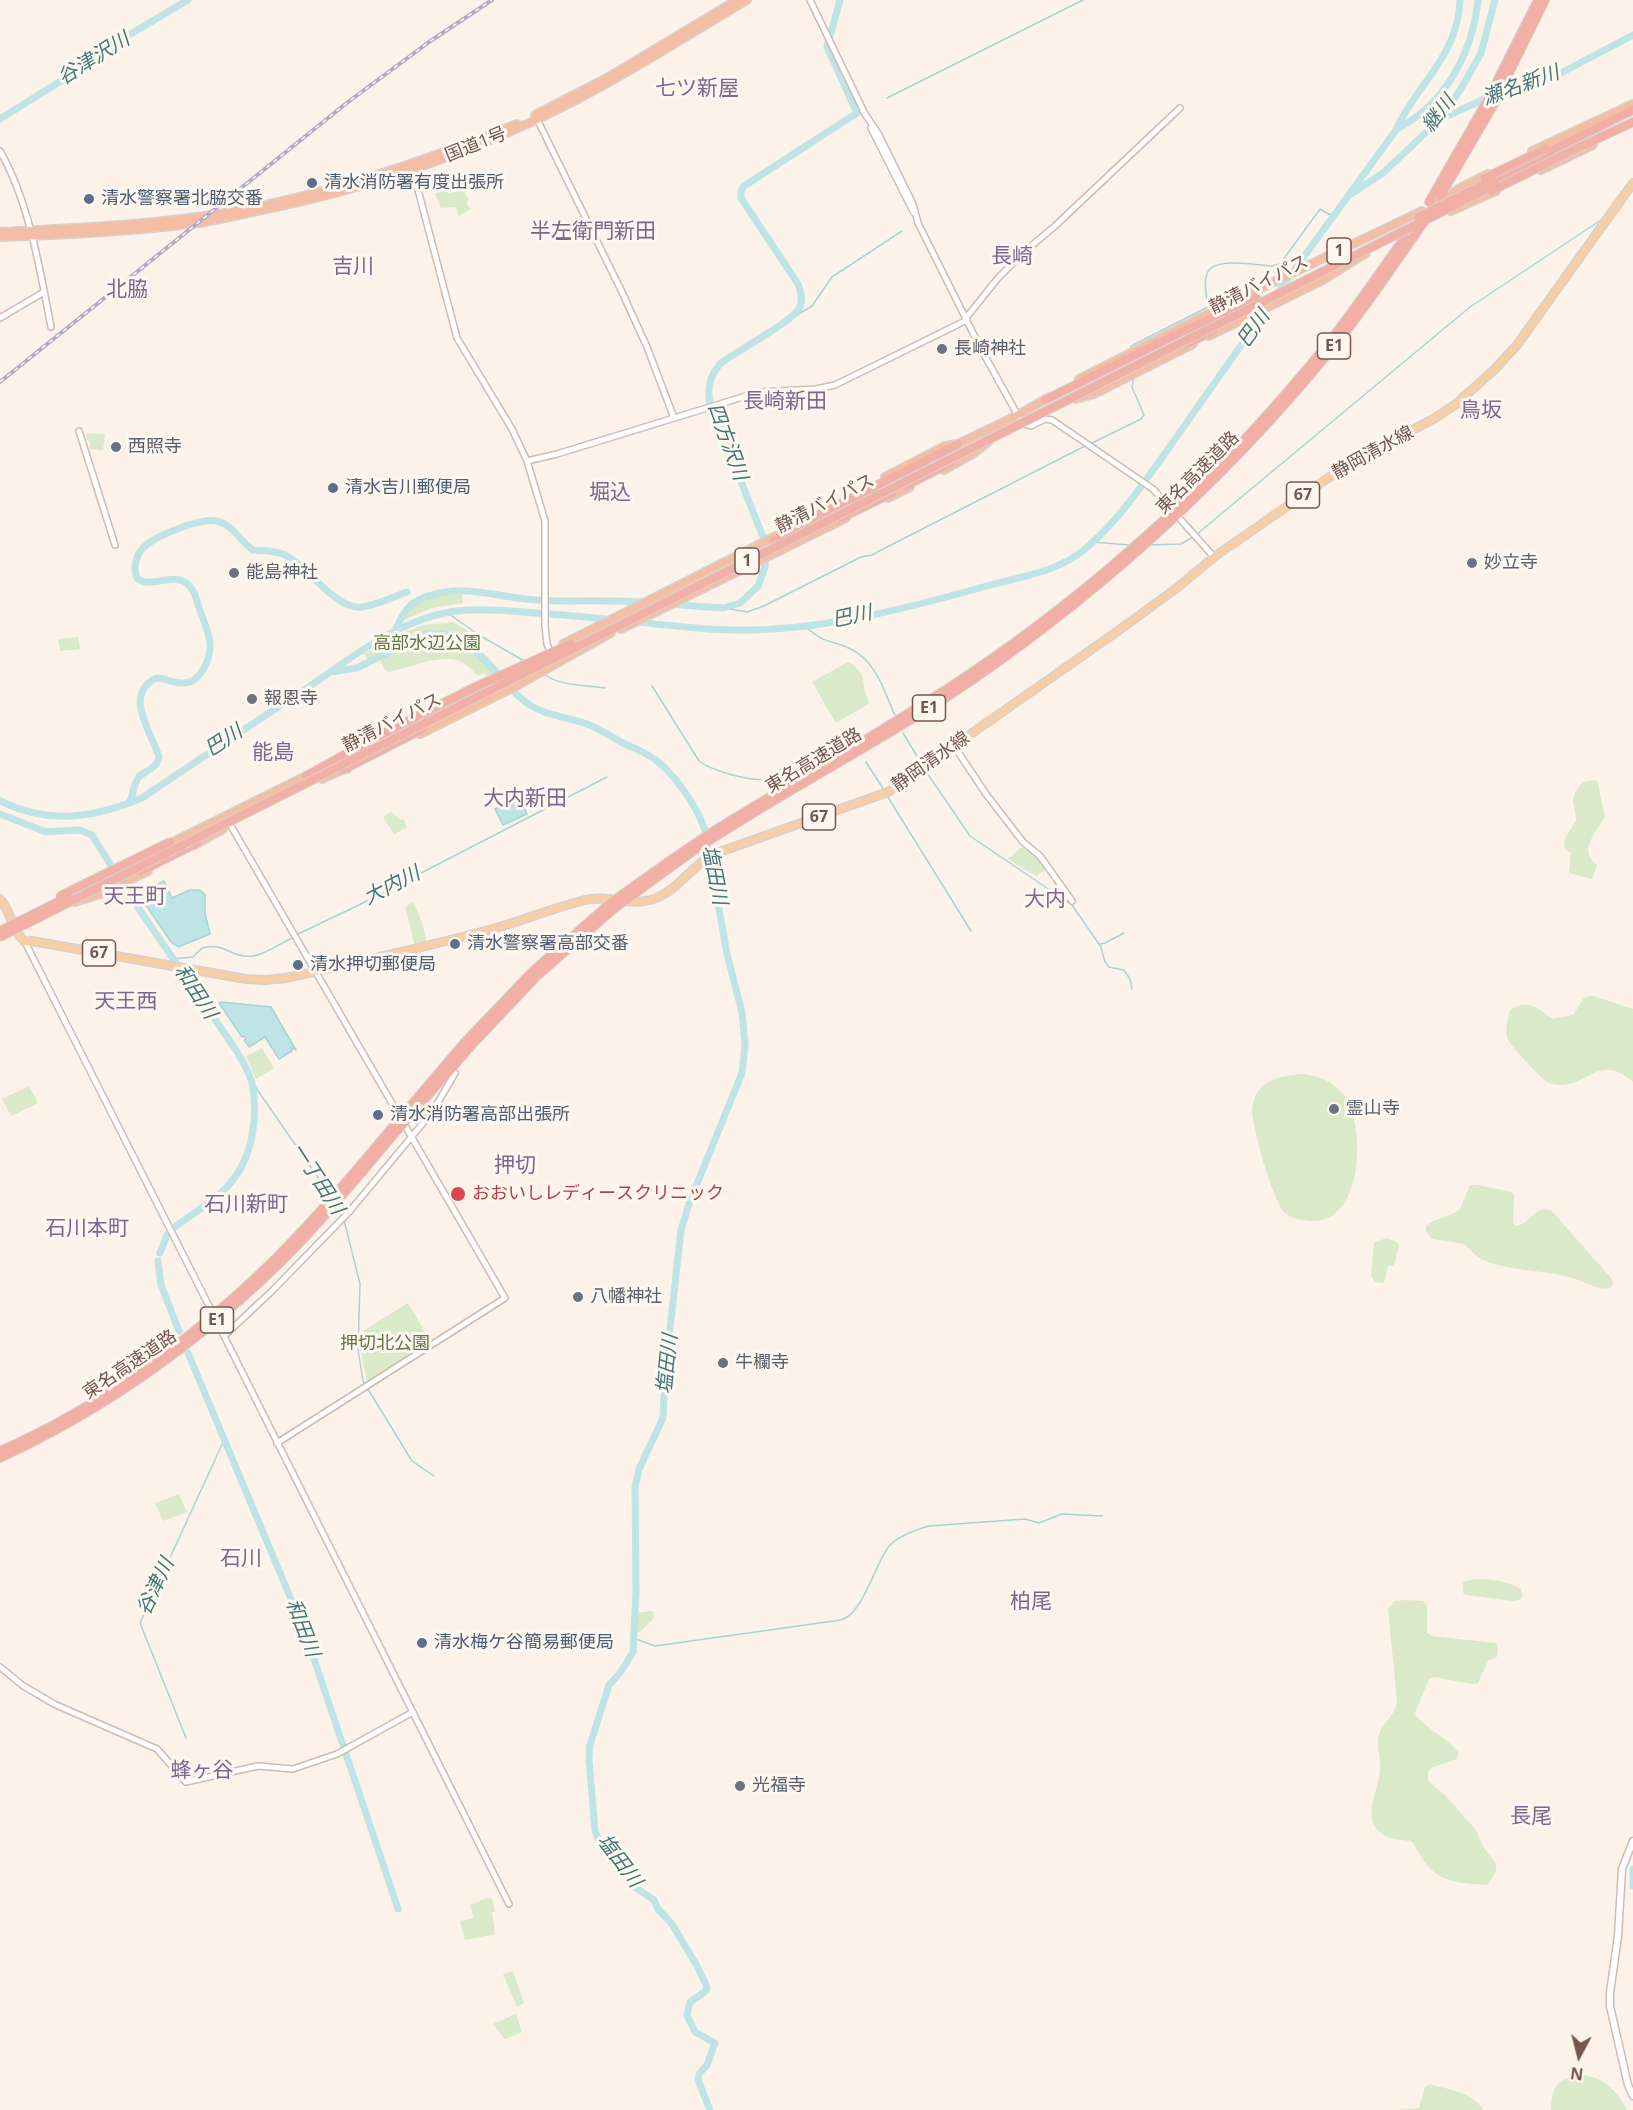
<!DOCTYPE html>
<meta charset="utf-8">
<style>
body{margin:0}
#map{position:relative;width:1633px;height:2110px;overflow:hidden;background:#fcf2ea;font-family:"Open Sans",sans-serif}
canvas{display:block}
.north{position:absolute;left:1549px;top:2026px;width:60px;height:60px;-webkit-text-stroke:4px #fef7f0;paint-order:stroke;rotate:187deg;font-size:16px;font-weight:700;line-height:24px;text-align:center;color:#75574e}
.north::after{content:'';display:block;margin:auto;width:21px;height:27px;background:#75574e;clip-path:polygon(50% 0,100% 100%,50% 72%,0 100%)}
</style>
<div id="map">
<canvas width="1633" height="2110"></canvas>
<div class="north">N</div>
</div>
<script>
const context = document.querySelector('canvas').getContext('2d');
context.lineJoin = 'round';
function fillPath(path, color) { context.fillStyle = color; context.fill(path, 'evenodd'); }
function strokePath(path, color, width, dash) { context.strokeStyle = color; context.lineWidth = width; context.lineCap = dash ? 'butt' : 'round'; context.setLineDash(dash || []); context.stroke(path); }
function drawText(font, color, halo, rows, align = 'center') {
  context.font = font + ' "Open Sans","Noto Sans JP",sans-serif'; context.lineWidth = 6; context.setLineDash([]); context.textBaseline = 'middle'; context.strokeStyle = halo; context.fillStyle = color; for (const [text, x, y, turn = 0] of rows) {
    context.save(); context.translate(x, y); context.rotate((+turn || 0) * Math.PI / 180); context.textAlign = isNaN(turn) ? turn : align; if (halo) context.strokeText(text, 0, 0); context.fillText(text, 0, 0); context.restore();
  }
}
fillPath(new Path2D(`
 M462 180 465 195 469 200 466 204 471 209 459 216 456 207 441 208 435 194 447 189 449 194 460 190 457 182Z
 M87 433 105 434 103 450 90 449V441L86 440Z
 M446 593 462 594 463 603 432 608 404 620 403 618C415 601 427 598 446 593Z
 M453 622 471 633 475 644 500 670 487 676 484 673 478 676C472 670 465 662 456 660 440 655 407 668 390 672L385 670 380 660H368L364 654 395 636 423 625Z
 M78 637 80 649 60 651 58 639Z
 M848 662C871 675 858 684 870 703L836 723 812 682Z
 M1597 780 1605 816C1597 832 1577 850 1597 865L1592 879 1569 873 1571 853 1564 849 1565 838 1576 821C1576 803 1566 800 1583 782Z
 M391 812 401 820 403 819 407 828 394 834 383 817Z
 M1024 845 1038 857 1046 869 1036 876 1008 859Z
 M413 901 422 922 427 943 415 946 405 907Z
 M1591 995 1633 1009V1082C1600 1053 1591 1084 1561 1085 1557 1085 1550 1084 1547 1082 1541 1078 1508 1044 1507 1037 1505 1029 1508 1018 1510 1010 1530 998 1536 1008 1553 1019L1573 1015 1583 999Z
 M262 1048 274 1068 256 1079 246 1056Z
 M1304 1074C1318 1076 1330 1080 1340 1091 1368 1119 1364 1221 1314 1221 1304 1221 1290 1219 1284 1212 1273 1200 1251 1125 1252 1108 1253 1103 1255 1095 1258 1091 1269 1077 1288 1075 1304 1074Z
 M29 1086 38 1103 11 1116 2 1099Z
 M1470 1185H1477L1512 1192 1514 1195 1513 1221 1515 1226C1533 1224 1532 1205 1551 1210L1611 1278 1613 1282 1612 1287C1601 1293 1584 1281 1573 1278 1545 1270 1511 1271 1485 1261 1476 1257 1471 1250 1464 1244L1432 1239 1426 1231V1226C1436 1218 1450 1217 1460 1209Z
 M1386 1238 1397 1242 1399 1245 1394 1266H1388L1384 1283 1375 1282 1371 1275 1374 1243Z
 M408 1303 431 1342 367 1382 362 1358 363 1331Z
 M179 1494 187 1512 163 1521 155 1503Z
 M1474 1579C1491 1579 1506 1580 1521 1589L1522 1597 1520 1600 1513 1601 1466 1595 1463 1593V1582Z
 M1406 1600 1423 1601 1427 1606V1633L1432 1636 1496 1643 1498 1647 1497 1657 1488 1661 1478 1683 1472 1684 1434 1677 1429 1679 1415 1713C1421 1726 1447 1737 1458 1752L1457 1759 1431 1768 1428 1773 1429 1782 1445 1795 1476 1830 1484 1848 1496 1864V1871L1488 1885C1467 1884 1441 1883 1427 1865 1421 1858 1417 1849 1411 1841 1404 1840 1395 1840 1388 1837 1358 1825 1378 1793 1380 1771 1381 1760 1376 1743 1379 1734 1384 1722 1395 1715 1397 1702L1388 1608 1395 1601Z
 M653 1611 654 1618 641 1631 634 1634 636 1613Z
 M487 1898 492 1899 495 1911 492 1912 495 1934 465 1940 460 1921 474 1918 470 1905Z
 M513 1971 524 2003 517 2007 503 1974Z
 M516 2014 522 2032 505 2039 493 2024Z
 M1584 2075C1605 2078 1618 2092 1627 2110H1551C1551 2085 1560 2076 1584 2075Z
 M1430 2084C1449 2090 1473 2092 1483 2110H1397L1419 2108 1425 2087Z`), '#dae9c9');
const water = new Path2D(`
 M519 797 527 814 503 825 495 809Z
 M164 881 172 898 190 890H200L205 895V913L210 934 178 947 171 942 139 895Z
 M221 1002 271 1007 296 1050 291 1048 292 1051 279 1059 265 1037 249 1047 244 1040 246 1039 244 1036 242 1037 219 1003Z`);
fillPath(water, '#bfe4e5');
strokePath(water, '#a6d5d6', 1.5);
strokePath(new Path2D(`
 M887 98 1083 0
 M792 318 812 306 832 277 902 231
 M1132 350 1131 346 1208 307C1207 296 1203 284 1207 274 1212 256 1257 265 1272 266L1280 264 1320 209 1332 216
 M1090 444 1141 419 1144 415 1132 387 1134 376
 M1197 534 1470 307 1601 220
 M1093 542 1129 545
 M1149 545 1181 544 1193 537
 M724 608 747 612 764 606 861 557 872 555 887 547 1085 446
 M446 612 479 635 526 662
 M805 626C825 645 830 639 851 649 877 662 884 692 895 715
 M545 675C561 686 585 685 605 688
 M652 686 699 761C710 770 751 782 765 779L847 731 848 732
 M903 733 923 766
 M866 762 884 790
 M925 770 970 836 1072 905 1101 947 1105 962 1109 967 1124 970 1130 979 1132 989
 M886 794 971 931
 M298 934 359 905 607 777
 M1100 944 1105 943 1124 933
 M173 959 193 957 202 948C224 943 225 953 244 956 260 959 280 943 294 937
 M252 1082 330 1195
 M337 1207 342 1216
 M344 1220 360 1284 358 1349 363 1381 412 1461 434 1476
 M633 1638 655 1646 841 1620C863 1614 875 1564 889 1546 900 1535 914 1530 929 1526L1025 1519 1039 1523 1062 1514 1102 1516
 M186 1738 140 1623 225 1438`), '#a6d5d6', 1.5);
strokePath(new Path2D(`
 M0 119 72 74 112 45 188 0
 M1441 119 1484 99 1512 94 1540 84 1633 35
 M1397 129C1446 103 1472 54 1478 0
 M1351 194 1383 173 1440 119 1462 87 1481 53 1495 0
 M1276 295 1396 130C1417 83 1458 57 1460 0
 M395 631C404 610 410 601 432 595 467 584 501 598 536 600 564 602 591 600 619 601 654 602 689 606 724 608L740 603 758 586 765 567V542L710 403C707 387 710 376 720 364 736 351 793 322 800 307 803 299 801 292 798 284L741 198V191L744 186 857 113 827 47 840 0
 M331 672 357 668 425 634C474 628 494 679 527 703 543 715 567 717 587 724 599 729 611 736 623 743 631 747 640 750 648 755 672 768 696 805 705 830L727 954 742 1012 745 1045 742 1073 690 1201 681 1230 665 1374 663 1418 639 1469 635 1487 636 1590 633 1652 620 1673 609 1685 590 1745 589 1759 595 1831 601 1846 608 1850 620 1870 636 1888 654 1900 658 1909 672 1924 697 1966 707 1987 706 1991 690 2002 687 2015 695 2032 715 2043 707 2065 699 2074 698 2080 710 2110
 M0 801C49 825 94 818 142 798 197 761 252 724 307 688 350 659 394 623 445 613 475 607 507 611 537 613 594 617 651 624 708 629 804 636 902 610 994 584 1022 577 1056 571 1080 553 1118 523 1145 481 1173 442 1205 397 1236 352 1268 307
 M129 802C134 795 133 785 138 778 145 770 157 769 159 757 151 731 123 695 156 678 168 678 179 687 192 681 197 678 201 674 204 668 216 647 208 632 200 611 197 602 195 589 186 583 172 572 149 590 137 578 133 568 136 555 143 548 156 535 200 518 217 521 233 525 240 541 253 550 264 551 275 550 285 555 307 566 337 611 362 607 377 605 393 597 407 592
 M0 814 46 832 80 830 92 835 128 893 236 1050C242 1060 249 1072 252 1083 259 1119 252 1161 226 1188 211 1203 192 1214 175 1227
 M160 1253 167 1235
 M158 1261 161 1285 179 1331
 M188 1353 306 1635 398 1909
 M1633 1869V1886`), '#bfe4e5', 7);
const tertiary = new Path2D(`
 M810 0 865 114
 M863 111 879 135 913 204 918 223 981 349 1022 423 1031 426 1045 419 1052 420 1153 489 1170 508
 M536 117 621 290 647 347 674 418
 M871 128 914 213
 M0 151C29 201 40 270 51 327
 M412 167 457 338 512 429 527 461 545 521V626L547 644 551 654
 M0 318 44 292
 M966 318 998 278 1024 252 1055 226 1180 108
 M79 431 115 545
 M527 461 557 454 759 392 816 389 835 385 967 320
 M1181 520 1214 557
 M954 746 986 794 1023 842 1040 856 1072 901
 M227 819 505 1298 277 1443
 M25 942 210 1308
 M220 1328 509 1904
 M224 1336 271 1292 349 1212 433 1111 455 1073
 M0 1667 22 1685 54 1704 157 1749 186 1782 258 1766 293 1769 337 1754 413 1712`);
const secondary = new Path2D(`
 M1633 1841 1622 1869 1618 1936 1610 1993V2006L1628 2085 1633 2096`);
const primary = new Path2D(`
 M0 899C11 911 12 931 25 942L32 941 246 979 265 980 286 978C354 963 422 948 489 930 521 921 553 908 585 900 609 894 632 908 656 898 679 889 692 865 714 854L888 792 1115 633 1177 588 1214 557 1325 480 1355 461 1435 418 1456 404 1494 370 1517 345 1633 183`);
const trunk = new Path2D(`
 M535 115 607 78 737 0
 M1532 151 1633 104
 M1541 170 1593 145
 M1435 205 1462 187 1488 174
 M1451 211 1496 191
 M0 232C77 228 155 225 231 212 330 194 424 162 517 124
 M0 237C66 235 134 231 199 223 219 220 238 215 257 211 354 192 448 161 538 119 610 85 678 41 747 0
 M1209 336 1323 280 1366 253
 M1079 379 1238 299 1422 211
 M1076 399 1094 394 1193 344
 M944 470 971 455 988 442
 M885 477 945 446 958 444 1016 416 1049 397
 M888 498 910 487
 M621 629 846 518
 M563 644 778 535
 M420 734 518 685 611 633
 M322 779 342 770 347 769
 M167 845 310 774
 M194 845 223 829
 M63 899 96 882
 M75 902 107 892 148 871`);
const motorway = new Path2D(`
 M1584 145 1633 122
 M1492 180 1633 110
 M1495 185 1550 157
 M1440 197 1494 104 1545 0
 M1429 202 1487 101 1538 0
 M1186 344 1213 331
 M1045 400 1181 332 1256 298
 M905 486 950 463
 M841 518 892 493
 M774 541 795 527 958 444
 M342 770 423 729
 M306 776 371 740
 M141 871 197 843
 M623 894C652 873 682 852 712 832 797 779 885 731 968 675 1094 590 1209 486 1306 370 1342 328 1373 282 1405 237
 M630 897C652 881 675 864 698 848 788 788 885 740 974 679 1114 582 1238 467 1344 334 1370 301 1393 266 1417 232
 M464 1043 533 971 608 905
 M470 1047 537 976 615 908
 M0 1451C102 1406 195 1337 275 1259 316 1218 353 1174 390 1130
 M0 1458C104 1410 198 1343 280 1263 321 1222 358 1177 395 1133`);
strokePath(tertiary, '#cfbbb2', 8);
strokePath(secondary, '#d2bbb0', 9);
strokePath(primary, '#d8d0cd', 10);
strokePath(trunk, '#d8d0cd', 10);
strokePath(motorway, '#d8d0cd', 10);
strokePath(tertiary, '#fff', 5);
strokePath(secondary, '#fff', 6);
strokePath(primary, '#f6cea7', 7);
strokePath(trunk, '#f4bea6', 7);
strokePath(motorway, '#f2afa5', 8);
const rail = new Path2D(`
 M0 382 348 102 429 42 492 0`);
strokePath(rail, '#b4a8c6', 4);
strokePath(rail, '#fef7f0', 1.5, [4.5]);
const motorwayBridge = new Path2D(`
 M1485 178 1545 149
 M1491 191 1584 145
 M1418 217 1492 180
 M1417 232 1426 219
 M371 740 475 687 571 644
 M60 896 170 842
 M608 905 623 894
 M615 908 630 897
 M0 931 68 897
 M0 937 1495 185
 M390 1130 464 1043
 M395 1133 470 1047`);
strokePath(motorwayBridge, '#d8d0cd', 10, []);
strokePath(motorwayBridge, '#f2afa5', 8);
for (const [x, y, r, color] of [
 [312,183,6,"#5c6f8a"],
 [89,199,6,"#5c6f8a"],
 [942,349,6,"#6b7280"],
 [116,447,6,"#6b7280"],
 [333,488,6,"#5c6f8a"],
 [1472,563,6,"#6b7280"],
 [234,573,6,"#6b7280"],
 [252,699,6,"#6b7280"],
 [455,944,6,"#5c6f8a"],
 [298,965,6,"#5c6f8a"],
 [1334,1109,6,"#6b7280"],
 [378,1115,6,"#5c6f8a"],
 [458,1194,8,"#e0444e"],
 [578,1297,6,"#6b7280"],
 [723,1363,6,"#6b7280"],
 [422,1643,6,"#5c6f8a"],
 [740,1786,6,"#6b7280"]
]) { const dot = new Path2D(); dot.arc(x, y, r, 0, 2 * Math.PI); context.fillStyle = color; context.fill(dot); strokePath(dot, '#fef7f0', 2); }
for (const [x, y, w] of [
 [1339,251,24],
 [1334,346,33],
 [1303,495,33],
 [747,561,24],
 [929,708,33],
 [819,817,33],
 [99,953,33],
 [217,1320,33]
]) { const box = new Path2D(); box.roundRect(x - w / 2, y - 13, w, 26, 4.5); context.fillStyle = '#fef7f0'; context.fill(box); strokePath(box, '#75574e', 1.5); }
drawText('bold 16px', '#75574e', null, [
 ["1",1339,251],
 ["E1",1334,346],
 ["67",1303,495],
 ["1",747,561],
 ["E1",929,708],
 ["67",819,817],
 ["67",99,953],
 ["E1",217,1320]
]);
drawText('18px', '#75574e', '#fef7f0', [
 ["国道1号",476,145,-22],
 ["静清バイパス",1259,285,-27],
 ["静岡清水線",1373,453,-29],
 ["東名高速道路",1198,473,-45],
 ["静清バイパス",825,504,-27],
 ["静清バイパス",392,723,-27],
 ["東名高速道路",814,761,-31],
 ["静岡清水線",931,762,-35],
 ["東名高速道路",130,1365,-34]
]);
drawText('18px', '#4e5e75', '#fef7f0', [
 ["清水消防署有度出張所",324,183],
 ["清水警察署北脇交番",101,199],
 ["清水吉川郵便局",345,488],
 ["清水警察署高部交番",467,944],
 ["清水押切郵便局",310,965],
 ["清水消防署高部出張所",390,1115],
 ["清水梅ケ谷簡易郵便局",434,1643]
], 'left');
drawText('18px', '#5b616d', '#fef7f0', [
 ["長崎神社",954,349],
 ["西照寺",128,447],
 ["妙立寺",1484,563],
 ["能島神社",246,573],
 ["報恩寺",264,699],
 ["霊山寺",1346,1109],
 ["八幡神社",590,1297],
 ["牛欄寺",735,1363],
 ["光福寺",752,1786]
], 'left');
drawText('18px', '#5d7a47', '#fef7f0', [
 ["高部水辺公園",427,644],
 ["押切北公園",385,1344]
]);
drawText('18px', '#be3a42', '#fef7f0', [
 ["おおいしレディースクリニック",472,1194]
], 'left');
drawText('italic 20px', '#427879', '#fef7f0', [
 ["谷津沢川",94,59,-32],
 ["瀬名新川",1521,86,-20],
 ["継川",1439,114,-52],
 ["巴川",1254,329,-54],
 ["四方沢川",727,442,70],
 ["巴川",852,617,-12],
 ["巴川",224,741,-33],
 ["塩田川",714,875,79],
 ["大内川",392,886,-27],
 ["和田川",195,992,57],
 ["一丁田川",317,1179,57],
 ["塩田川",668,1364,-84],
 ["谷津川",156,1587,-65],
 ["和田川",302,1628,69],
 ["塩田川",619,1861,53]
]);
drawText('21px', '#7d6691', '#fef7f0', [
 ["七ツ新屋",697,89],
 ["半左衛門新田",593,232],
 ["長崎",1012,257],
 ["吉川",353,267],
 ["北脇",127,290],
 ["長崎新田",785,402],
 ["鳥坂",1481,411],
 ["堀込",610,493],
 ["能島",273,753],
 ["大内新田",525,799],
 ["天王町",135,897],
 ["大内",1045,900],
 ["天王西",126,1002],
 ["押切",515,1166],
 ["石川新町",246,1205],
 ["石川本町",87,1229],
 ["石川",241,1559],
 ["柏尾",1031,1602],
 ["蜂ヶ谷",202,1771],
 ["長尾",1531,1817]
]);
</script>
